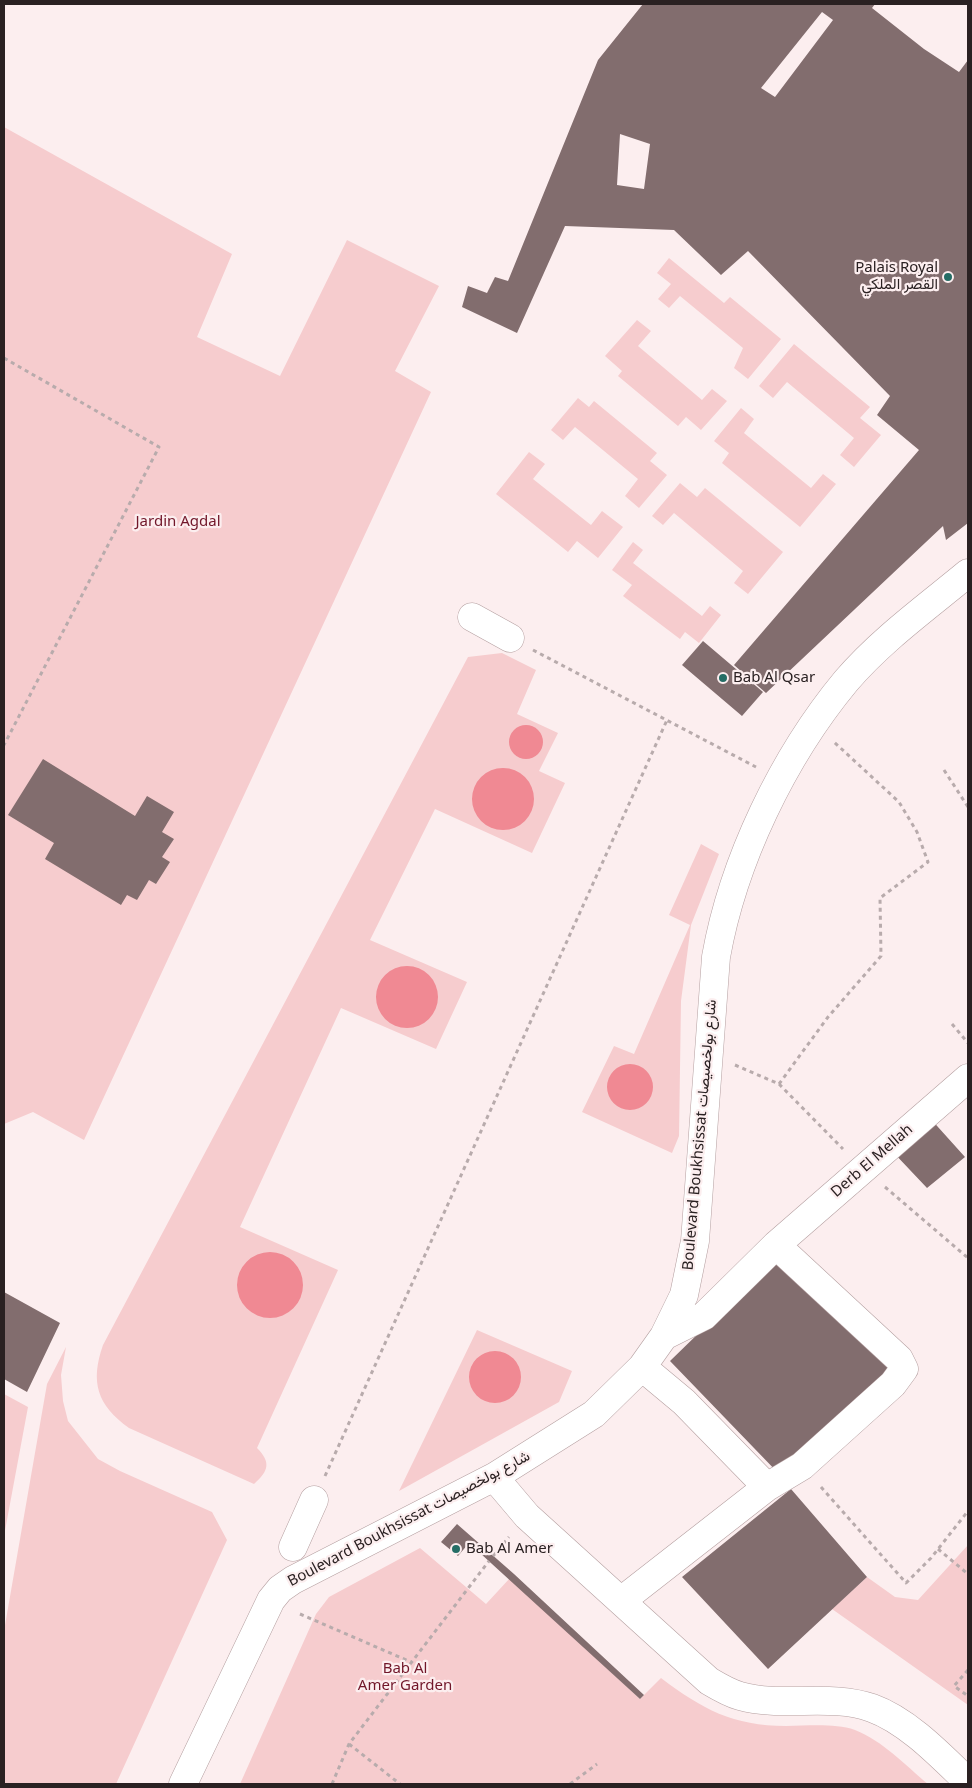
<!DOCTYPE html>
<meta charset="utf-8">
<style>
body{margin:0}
#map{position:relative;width:972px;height:1788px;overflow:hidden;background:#fceeef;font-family:"Noto Sans",sans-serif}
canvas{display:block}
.frame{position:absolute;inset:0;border:5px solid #2a2122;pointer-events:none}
</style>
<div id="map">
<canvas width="972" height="1788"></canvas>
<div class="frame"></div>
</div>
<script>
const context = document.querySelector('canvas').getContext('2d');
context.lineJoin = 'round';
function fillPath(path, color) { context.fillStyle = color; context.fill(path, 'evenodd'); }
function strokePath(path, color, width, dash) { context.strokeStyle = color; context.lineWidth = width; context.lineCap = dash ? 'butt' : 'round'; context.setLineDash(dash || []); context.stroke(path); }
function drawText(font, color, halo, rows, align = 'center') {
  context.font = font + ' "Noto Sans",Vazirmatn,sans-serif'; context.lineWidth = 4.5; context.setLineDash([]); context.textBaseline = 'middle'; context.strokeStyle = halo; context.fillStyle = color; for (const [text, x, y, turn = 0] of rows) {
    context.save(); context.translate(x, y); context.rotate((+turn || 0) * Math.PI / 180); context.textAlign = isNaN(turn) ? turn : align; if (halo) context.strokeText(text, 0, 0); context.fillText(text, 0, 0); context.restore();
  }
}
fillPath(new Path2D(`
 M4 127 232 254 197 337 280 376 347 240 439 286 395 371 431 392 84 1140 33 1112 4 1124Z
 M669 258 724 303 730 297 781 339 748 379 734 368 743 348 680 296 669 308 658 299 671 284 657 273Z
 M637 320 651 331 638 346 702 400 712 389 727 401 701 430 686 417 678 426 618 376 622 371 605 356Z
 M794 344 870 407 860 418 881 435 854 467 840 455 854 438 787 382 773 398 759 386Z
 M578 398 589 407 594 401 657 453 650 461 667 475 639 508 625 496 638 479 575 427 563 440 551 430Z
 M741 408 754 419 744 433 811 488 823 474 836 484 800 527 722 463 729 453 714 441Z
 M529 452 545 464 533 479 591 525 602 511 623 527 598 558 577 541 568 552 496 494Z
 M680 483 697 497 705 488 783 552 748 594 734 583 743 571 674 513 663 525 652 516Z
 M633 542 643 550 633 563 702 616 710 606 721 615 699 643 685 632 680 639 623 596 632 585 612 570Z
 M502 653 536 670 517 714 558 733 539 771 565 783 532 853 435 809 370 940 467 982 436 1049 341 1008 240 1227 338 1270 257 1448C271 1462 269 1471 254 1484L129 1428C97 1405 90 1382 103 1345L468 657Z
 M701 844 719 854 691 925 681 1001 679 1136 672 1153 582 1112 614 1046 634 1054 690 925 669 915Z
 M477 1330 572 1371 559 1402 399 1491Z
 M66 1347 61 1375 63 1401 68 1421 98 1459 120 1471 212 1512 227 1540 116 1784H4V1631L47 1384Z
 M4 1394 28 1407 4 1536Z
 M968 1545V1705L832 1609 867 1577 895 1597 918 1600Z
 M420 1548 486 1604 510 1578 640 1699 661 1678C702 1709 733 1726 786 1726 808 1726 834 1723 855 1730 883 1741 905 1765 928 1784H240L316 1614 329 1597Z`), '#f6ccce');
fillPath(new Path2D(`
 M509 742a17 17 0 1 1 34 0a17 17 0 1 1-34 0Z
 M472 799a31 31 0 1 1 62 0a31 31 0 1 1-62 0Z
 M376 997a31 31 0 1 1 62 0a31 31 0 1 1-62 0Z
 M607 1087a23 23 0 1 1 46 0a23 23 0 1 1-46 0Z
 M237 1285a33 33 0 1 1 66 0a33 33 0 1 1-66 0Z
 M469 1377a26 26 0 1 1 52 0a26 26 0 1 1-52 0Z`), '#f08993');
fillPath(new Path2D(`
 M643 4H875L872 8 924 49 959 72 968 60V523L946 540 943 526 766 693 734 665 919 450 877 415 890 396 748 251 721 275 674 230 565 226 517 333 462 307 468 286 487 293 495 277 508 281 598 60ZM822 12 833 20 775 97 761 88ZM620 134 650 144 644 189 617 185Z
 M703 641 763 692 742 716 682 665Z
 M43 759 135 816 147 796 174 812 162 832 174 839 162 857 170 862 156 884 149 880 137 900 127 895 121 905 45 859 54 843 8 815Z
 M929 1117 965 1157 927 1188 892 1151Z
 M777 1257 897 1374 781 1476 670 1361Z
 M4 1292 60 1323 27 1392 4 1379Z
 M791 1489 867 1577 768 1669 682 1577Z
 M457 1524 514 1574 644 1695 640 1699 469 1543 458 1556 441 1542Z`), '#826d6e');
const minor = new Path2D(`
 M472 617 510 638
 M776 1245 968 1078
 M642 1367 684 1402 767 1487
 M494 1477 527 1516 709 1681C719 1687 729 1693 740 1696 783 1708 830 1693 872 1708 908 1721 941 1756 968 1782
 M293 1547 314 1500
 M621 1601 767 1487 802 1466 893 1384 904 1369 899 1359 776 1245 704 1316 664 1336
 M183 1784 271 1600 280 1589 293 1580 494 1477 594 1414 642 1367 664 1336 684 1295 695 1241 716 957C733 861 783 757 846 681 881 640 927 607 968 573`);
strokePath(minor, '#b49fa0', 29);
strokePath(new Path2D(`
 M4 358 159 447 4 745
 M533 650 756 767
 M944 770 968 807
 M952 1024 968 1043
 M735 1065 779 1084 843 1149
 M779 1084 828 1017 881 956 880 898 928 862 917 832 899 802 834 742
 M885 1187 968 1258
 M325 1476 667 720
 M821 1487 906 1583 931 1558 968 1511
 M938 1549 968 1574
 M493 1556 509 1537
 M300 1614 411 1662
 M968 1670 954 1686 968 1696
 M349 1744 400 1784
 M332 1784 349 1744 489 1561
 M570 1784 597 1764`), '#b8abac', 3, [4, 4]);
strokePath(minor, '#fff', 28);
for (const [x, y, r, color] of [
 [948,277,5,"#246d65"],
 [723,678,5,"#246d65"],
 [456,1549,5,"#246d65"]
]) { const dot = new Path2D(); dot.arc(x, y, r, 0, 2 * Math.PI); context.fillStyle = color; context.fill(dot); strokePath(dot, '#fceeef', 2); }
drawText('15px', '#2a2122', '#fceeef', [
 ["Palais Royal",938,268,"right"],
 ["القصر الملكي",938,285,"right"],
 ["Bab Al Qsar",733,678],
 ["Bab Al Amer",466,1549]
], 'left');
drawText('15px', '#711629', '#fceeef', [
 ["Jardin Agdal",178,522],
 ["Bab Al",405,1669],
 ["Amer Garden",405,1686]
]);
drawText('15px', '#2a2122', '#fceeef', [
 ["Boulevard Boukhsissat شارع بولخصيصات",700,1135,-85],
 ["Derb El Mellah",872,1161,-41],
 ["Boulevard Boukhsissat شارع بولخصيصات",409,1519,-28]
]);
</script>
